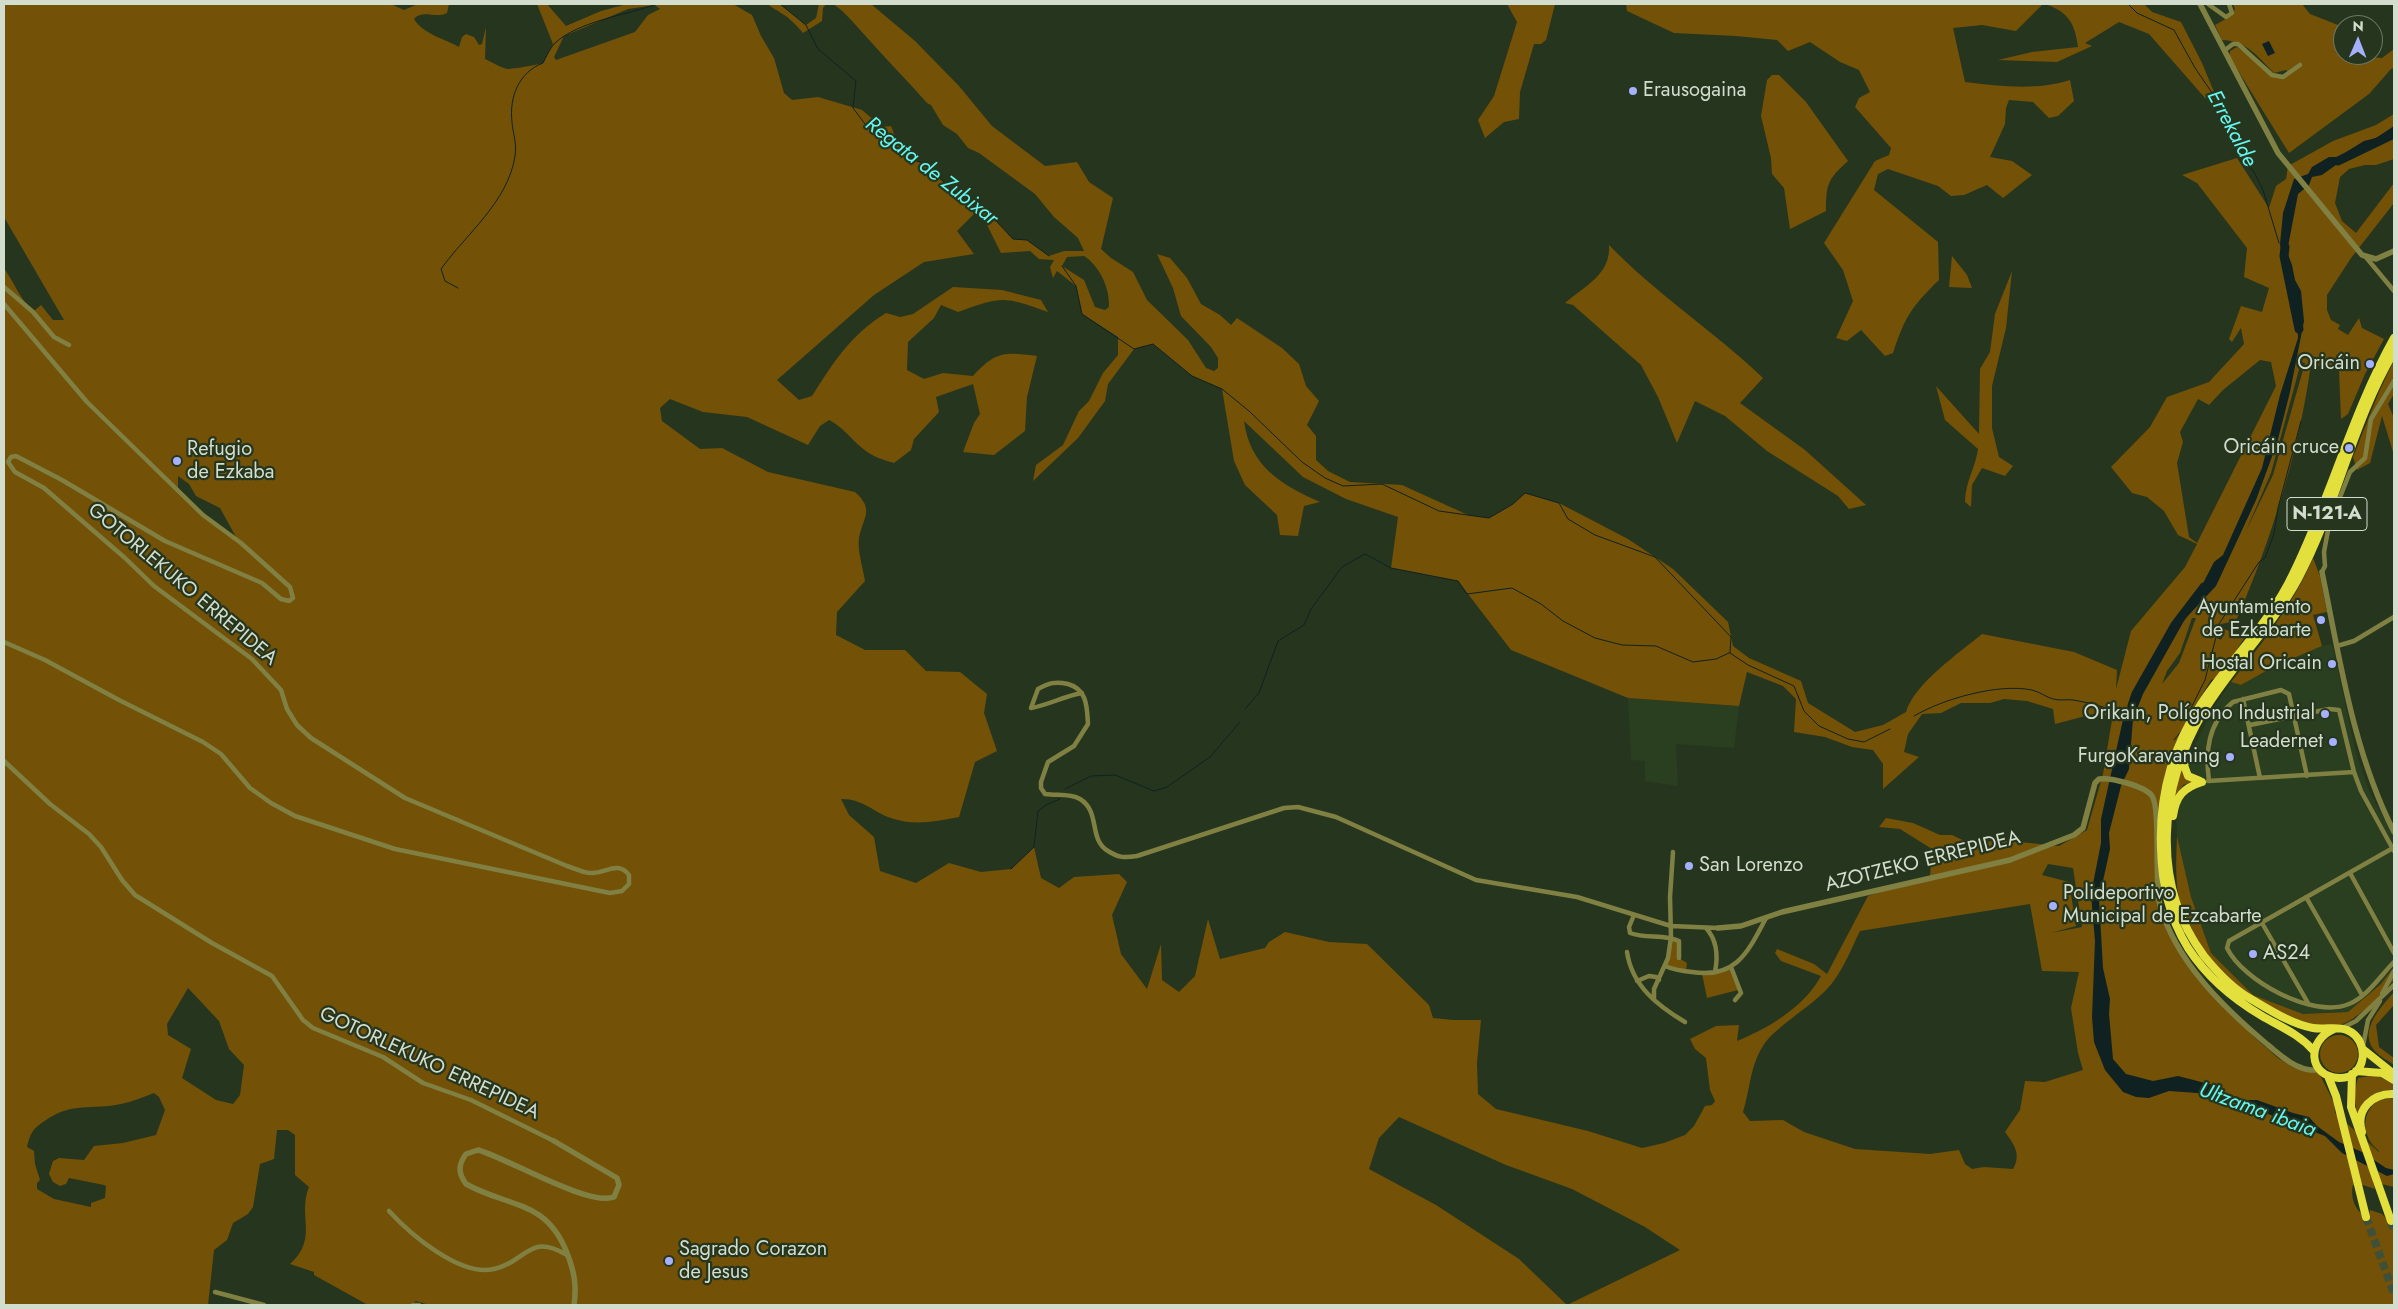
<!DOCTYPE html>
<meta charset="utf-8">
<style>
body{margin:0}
#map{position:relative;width:2398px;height:1309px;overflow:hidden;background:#26361e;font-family:Jost,sans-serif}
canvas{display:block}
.frame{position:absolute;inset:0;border:5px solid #d3ddce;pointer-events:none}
.north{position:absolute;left:2333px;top:15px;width:50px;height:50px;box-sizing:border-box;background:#26361e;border:1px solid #6b7964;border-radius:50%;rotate:1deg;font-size:14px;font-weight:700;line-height:20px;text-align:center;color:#d3ddce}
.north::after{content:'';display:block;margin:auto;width:18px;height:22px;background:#a5b1fc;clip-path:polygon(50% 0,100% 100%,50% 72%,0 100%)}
</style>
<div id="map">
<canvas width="2398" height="1309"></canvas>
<div class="frame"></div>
<div class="north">N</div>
</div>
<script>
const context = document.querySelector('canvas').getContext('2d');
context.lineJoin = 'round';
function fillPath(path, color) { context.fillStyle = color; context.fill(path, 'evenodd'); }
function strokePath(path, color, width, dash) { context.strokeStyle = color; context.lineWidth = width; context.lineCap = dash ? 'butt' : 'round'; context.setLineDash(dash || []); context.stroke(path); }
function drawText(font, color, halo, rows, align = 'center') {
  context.font = font + ' Jost,sans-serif'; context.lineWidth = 4.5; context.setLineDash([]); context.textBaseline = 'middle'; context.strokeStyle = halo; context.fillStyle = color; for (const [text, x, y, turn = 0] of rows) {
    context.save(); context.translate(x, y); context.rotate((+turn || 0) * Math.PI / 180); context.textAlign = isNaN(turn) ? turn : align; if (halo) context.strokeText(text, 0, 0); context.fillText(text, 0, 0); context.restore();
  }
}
fillPath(new Path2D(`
 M2332 644 2356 753 2370 793 2394 836V972L2349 1012 2303 1014 2253 995 2211 953 2191 897 2177 836 2176 814 2181 784 2191 754 2212 710 2231 682 2241 685 2275 666 2322 646Z
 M1628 698 1739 706 1734 748 1676 744 1678 786 1645 781V761L1631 760Z`), '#2a3e20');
fillPath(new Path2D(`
 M4 4H391L404 10 418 4H449L447 13C436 19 423 9 414 19 423 34 445 39 459 47L462 37 466 34 474 37 479 45 482 44 486 27 485 59C492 62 501 68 508 69 512 69 538 65 543 63L553 44 537 4H547L566 26 601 11 627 4H733L752 15 761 36 774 58 784 93 792 100 818 97 862 110 882 127 891 126 897 141 907 146 910 159 923 163 970 206 985 209 1013 239 1027 240 1049 256 1064 251H1084L1078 238 1054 217 1035 194 979 153 968 148 957 134 943 125 931 105 927 103C905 78 882 55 861 31 851 20 845 12 833 4H871L915 41 959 86 992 126 1045 166 1077 162 1089 182 1113 198 1101 249 1111 258 1133 272 1147 300 1188 340 1206 368 1214 371 1218 368V358L1211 347 1181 316 1173 288 1157 254 1170 258 1187 278 1201 304 1220 315 1231 325 1237 318 1282 348 1299 364 1306 386 1319 401 1307 425 1316 436V460L1328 471 1350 482 1402 485 1468 515 1489 518 1513 504 1525 493 1559 503 1628 539 1673 569 1728 622 1733 646 1749 658 1801 681 1808 703 1855 732 1883 725 1906 712C1914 684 1959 653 1982 634L2074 652 2117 670 2116 689 2131 631 2185 567 2197 544 2178 535 2164 511 2147 497 2132 493 2111 467 2150 427 2167 397 2209 382 2244 344 2241 328 2232 342 2229 339 2241 306 2262 312 2269 288 2244 277 2247 248 2197 183 2182 175 2237 158 2269 208 2276 186 2286 179 2288 166 2333 141 2376 125 2394 114V159L2376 165H2365L2349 169 2340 177 2335 203 2342 221 2356 233 2394 183V203L2351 258 2327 295V310L2331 320 2340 325 2338 329 2348 335 2359 318 2362 328 2384 339 2365 374 2348 414 2341 419 2339 371 2311 364C2299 451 2271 541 2236 621L2221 624 2224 629 2245 637 2220 676 2211 680 2188 717 2192 718 2177 746 2161 819 2160 905 2184 956 2254 1037 2278 1058 2294 1068 2319 1073 2334 1103 2335 1113 2380 1153C2378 1149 2375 1148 2372 1144 2361 1129 2364 1111 2378 1100L2394 1098V1187L2373 1182 2375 1189 2363 1185H2353C2350 1196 2355 1212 2366 1216L2369 1215 2370 1210 2382 1214 2388 1221 2394 1219V1212V1305H1567L1680 1250 1645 1227 1572 1189 1506 1165 1399 1117 1379 1138 1369 1169 1436 1205 1519 1259 1567 1305H429L416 1301 410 1305H368L314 1275V1272L290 1264C319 1238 297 1216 309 1187L295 1175V1135L288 1130H277L274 1159 260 1164 253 1207 248 1214 233 1223 227 1240 214 1250 208 1305H4V268C14 283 21 300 33 312L41 305 53 320H64L4 217ZM655 5 660 9 648 15 635 32 556 60 554 57 564 36 628 9ZM974 214 985 221 1001 253 1030 251 1039 259 1054 260 1050 267 1053 278 1057 271 1076 286 1082 314 1118 337V355L1103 373 1089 401 1079 411 1063 445 1036 465 1033 481 1078 438 1105 401 1108 384 1134 349 1153 344 1192 376 1222 389 1234 461 1245 485 1277 515 1280 535 1298 536 1304 506 1320 502C1281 485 1250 466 1244 421L1303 477 1346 499 1398 517 1391 568 1458 581 1511 650 1628 698 1739 706 1747 672 1783 686 1796 699 1794 732 1825 737 1852 747 1873 750 1883 764V789L1919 757 1904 752 1908 734 1922 714 1941 713 1961 703H1990L2004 699 2027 701 2053 709 2055 724 2101 712 2112 720 2103 774 2087 830 2059 846 2000 840 1971 844 1952 835H1940L1913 823 1886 818 1879 827 1900 829 1932 849 1930 876 1868 896 1827 974 1814 964 1777 949 1775 953 1781 961 1821 976C1804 1007 1769 1028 1737 1041L1739 1025 1716 1026 1690 1039 1695 1049 1706 1058 1710 1090 1715 1101 1712 1105 1705 1106 1694 1126 1685 1135 1664 1143 1642 1148 1588 1131 1496 1109 1478 1094 1477 1063 1481 1020H1453L1433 1018 1429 1005 1367 944 1329 942 1285 932 1269 942 1265 948 1220 959 1208 919 1195 976 1179 992 1162 980 1161 944 1147 989 1121 954 1112 915 1127 882 1119 874 1074 877 1059 888 1041 878 1034 847 1011 869 981 872 949 863 916 883 880 871 874 837 849 815 841 799C865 799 873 813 894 819 916 826 937 821 959 817L975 762 997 751 984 713 987 694 960 672 926 671 905 650H865L836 635 837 612 865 581C863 568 857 550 859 538 863 517 875 510 855 492L768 472 722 448 700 449 662 421 660 408 670 399 703 412 747 417 808 445 820 426 829 420C843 427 850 438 862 448 871 456 883 460 894 463L911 450 914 439 939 412 936 397 973 384 980 414 974 423 963 452 994 455 1025 431 1027 397 1037 356C1004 352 996 351 973 376L943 373 924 379 907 370 908 342 934 318 941 305 958 312C1002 296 1004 296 1048 312L1041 300 1002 290 953 287 913 314 900 317 886 313C850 335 834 362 812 396L799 400 777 380 874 295 924 262 974 254 957 231ZM1084 256C1100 266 1110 289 1109 307L1105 310 1095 307 1084 280 1062 266 1067 257ZM2260 360 2271 362 2276 386 2197 543 2189 537 2177 463 2183 442 2180 432 2198 399 2209 405 2223 390ZM2301 362 2305 363 2273 475 2245 533 2271 473ZM178 476 189 484 196 496 220 508 236 537 204 514 178 488ZM2192 618H2196L2179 663 2162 684 2167 671 2180 653ZM2048 864 2073 868 2082 927 2051 933 2076 926 2069 882 2042 875ZM2030 904 2042 971 2079 972 2071 1008 2078 1053 2083 1070 2045 1082 2025 1081 2020 1110 2005 1132C2013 1143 2022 1154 2013 1169L1984 1167 1972 1169 1965 1164 1959 1150 1930 1154 1855 1149 1804 1132 1783 1120 1750 1121 1743 1112C1750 1090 1750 1066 1763 1046 1774 1028 1810 1007 1826 990 1842 974 1850 951 1860 931ZM188 988 219 1021 229 1049 244 1065 240 1095 233 1104 216 1100 182 1078 191 1049 168 1035 167 1024ZM154 1093 159 1097 165 1110 156 1135 123 1143 94 1146 84 1160 59 1158 53 1161 49 1174 53 1182 60 1186 66 1184 69 1178 104 1185 106 1186 105 1198 91 1203V1207L54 1199 37 1189V1183L40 1180 35 1164 34 1151 27 1147C31 1131 33 1129 46 1120 72 1102 92 1110 121 1104 132 1102 143 1097 154 1093Z
 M768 4H780L806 25 816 18 819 4H826L823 8 822 21 803 33C796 25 790 18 781 13 776 9 773 9 768 4Z
 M1507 4H1555L1546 40 1541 44H1534L1520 92 1519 119 1504 122 1485 138 1478 120 1494 96 1517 22Z
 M1626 4H2043L2016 31 1982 25 1953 28 1965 82C2000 86 2035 91 2070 80L2074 101 2058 116 2049 118 2033 102 2009 100 2006 108 2005 124 1990 157 2012 161 2032 175 2003 198 1987 185 1964 195 1951 196 1938 186 1888 169 1878 174 1874 190 1938 242 1939 280C1911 307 1905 317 1893 353L1885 356 1861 330 1847 341 1836 338 1853 301 1843 270 1824 243 1875 161 1889 155 1891 148 1855 107 1859 98 1870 92 1859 70 1840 62 1810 42 1788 51 1777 40 1736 36 1674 33 1627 11Z
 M2045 4H2144L2152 12 2181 22 2202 63 2217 99 2205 98 2149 34 2119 22 2085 43 2092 46 2057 62 1998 60 2032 52 2078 47C2075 24 2069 12 2045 4Z
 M2233 4H2302L2310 14 2343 27V55L2382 58 2394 49V68L2391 69 2369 94 2289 153 2229 56 2230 51 2237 47 2250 56 2274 77 2290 74 2286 70 2274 73C2257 56 2247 41 2222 40L2215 25 2231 16 2235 9Z
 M1772 75H1779L1806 102 1848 161C1828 179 1826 184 1826 211L1790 229 1784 188 1772 174 1771 158 1761 116 1767 80Z
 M1609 245C1656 294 1714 331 1763 378L1740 403 1805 450 1866 505 1849 509 1838 496 1767 451 1725 416 1695 401 1677 443 1658 397 1641 365 1573 305 1565 303C1586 285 1611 274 1609 245Z
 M1952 256 1967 275 1972 288 1949 287Z
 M2012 271 2006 328 1992 386V428L1999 457 2013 466 2005 476 1982 468 1972 485 1971 507 1965 502C1966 480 1975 469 1978 449L1945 420 1936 386 1979 434 1980 369 1990 352 1995 314Z
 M2394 360V394L2388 404 2394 418V455L2382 416 2370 463 2357 470 2353 457 2379 392Z
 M2313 558 2320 576 2327 612 2313 615 2322 646 2275 666 2241 685 2231 682C2262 644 2294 603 2313 558Z
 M2182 764 2183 772 2192 782 2183 785 2173 801Z
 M2177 836 2191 897 2211 953 2253 995 2303 1014 2348 1012 2381 984 2394 967V980C2380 995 2364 1014 2345 1023 2312 1038 2242 995 2219 971 2205 958 2194 937 2186 919 2174 895 2176 863 2177 836Z
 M1671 937 1679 941V958L1687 963 1686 971 1665 966Z
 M1729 968 1738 990 1707 998 1702 974Z
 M2394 992V1005L2376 1025 2379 1047 2394 1058V1065C2389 1061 2382 1058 2378 1054 2355 1034 2380 1008 2394 992Z
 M2320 1054a19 19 0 1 1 38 0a19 19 0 1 1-38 0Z
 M2375 1075 2394 1084V1091C2373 1088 2362 1101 2359 1121 2355 1106 2353 1093 2358 1078Z`), '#735107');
fillPath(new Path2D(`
 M2269 41 2275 53 2268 56 2262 44Z
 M2394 126V134L2347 157 2322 175 2312 177 2309 185 2298 194 2287 252 2292 265 2295 280 2301 291 2304 321 2290 392 2277 443 2256 500 2223 571 2216 586 2185 619 2143 694 2133 719 2129 769 2121 786 2109 833 2110 849 2099 899 2103 968 2110 999 2109 1014 2113 1059 2126 1074 2153 1081 2178 1076 2213 1085 2230 1096 2246 1100H2257L2293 1113 2309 1117 2317 1126 2339 1142 2362 1152 2386 1168 2394 1170V1174L2387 1176 2342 1153 2325 1136 2250 1107 2197 1093 2169 1091 2149 1098 2136 1097 2123 1092 2105 1070 2094 1042 2092 1017 2095 941 2091 894 2101 843V819L2124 715 2197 595 2214 562 2223 555 2262 468 2280 395 2298 338 2297 321 2280 244 2283 213 2294 179 2308 174 2312 167 2329 157H2338L2364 141 2376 138Z`), '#0f2221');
strokePath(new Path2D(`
 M780 4 806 25 818 49 856 81 853 108 865 124 888 140 910 159 923 163 970 206 985 209 1013 239 1027 240 1049 256
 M2128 4 2137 13 2174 30 2195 68 2228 116 2241 158 2254 172 2263 190 2279 243
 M2282 250 2284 256
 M1062 266 1076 286 1082 314 1134 349 1153 344 1192 376 1222 389 1249 411 1302 462 1325 478 1343 486 1382 484 1439 511 1489 518 1513 504 1525 493 1559 503 1568 519 1595 535 1655 557 1731 637 1730 653
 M458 288 445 281 441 269C466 234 508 202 515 156 517 143 513 134 512 122 509 97 519 72 543 63 546 57 550 48 555 43 579 21 627 15 657 4
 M1730 653 1748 665 1794 686 1804 711 1819 726 1848 739 1864 742 1890 729
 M1245 709 1259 693 1278 641 1304 625 1311 609 1342 567 1365 554 1391 568 1458 581 1467 594 1512 588 1541 604 1563 621 1595 638 1622 645 1656 646 1693 662 1716 659 1729 653
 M2188 714 2205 680 2216 637 2221 639 2224 632 2219 624 2259 562 2265 558 2274 534 2278 508 2301 421
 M1914 716C1943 699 1998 683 2032 690 2040 692 2046 697 2053 699 2060 701 2066 699 2073 700 2090 703 2108 707 2124 716
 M2174 740 2183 729
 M1065 789 1091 776 1115 775 1154 791 1167 787 1210 757 1240 722
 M1011 869 1034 847 1038 811 1046 805 1060 799`), '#0f2221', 1);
strokePath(new Path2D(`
 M2338 161 2394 134
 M2285 247 2284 256 2299 329
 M2132 706 2136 694 2175 625 2204 587`), '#0f2221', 9);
strokePath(new Path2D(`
 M2366 1217 2394 1294
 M2391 1221 2394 1231`), '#404f38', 8, [8, 4]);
strokePath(new Path2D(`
 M2208 4 2226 17 2232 13 2229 4
 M2225 50 2233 44H2238L2272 75 2283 77 2300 65
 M2365 256 2394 291
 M4 287 33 312 54 337 69 345
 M4 304 87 402 203 515 241 543 290 587 293 598 289 601 281 599 262 583 165 541 62 480 16 456 11 457 8 462 15 472 44 488 125 558 154 586 252 659 281 690 287 709 297 725 311 738 405 798 567 866C574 868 583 873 591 873 605 874 618 860 629 875V884L622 891 610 893 395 849 295 816 271 803 250 788 221 754 203 742 119 700 45 660 4 642
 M2322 572 2325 566 2324 552 2329 525 2350 472 2365 458 2371 419 2394 381
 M2337 646 2354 641 2394 617
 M2243 699 2260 778
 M1031 708 1038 689C1049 683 1055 681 1068 684 1087 689 1087 707 1088 724L1074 746 1048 762 1041 782V788L1045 794C1057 796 1069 793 1080 799 1101 812 1088 839 1108 851 1119 858 1125 858 1137 856L1284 808 1298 807 1336 817 1476 880 1577 897 1671 926 1718 928
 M1031 708C1049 705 1064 696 1082 693
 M2250 725 2329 709 2339 710 2354 772 2361 791 2394 851
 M4 761 50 804 89 834 101 847 122 880 135 895 212 943 272 976 303 1020 313 1028 383 1057 423 1083 471 1100 554 1141
 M2208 781 2354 772
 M2209 781C2205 751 2208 723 2233 702L2281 690 2289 694 2307 776
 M2393 848 2229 941 2227 948C2243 981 2313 1019 2349 1004 2367 997 2381 975 2394 962
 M2350 873 2394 953
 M2306 897 2362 995
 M1634 915 1629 927 1630 933C1646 939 1664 934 1679 941V958
 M2262 923 2308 1003
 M1706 928C1717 940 1718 957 1715 972
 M1627 952C1632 986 1658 1006 1685 1022
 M1665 966C1674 970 1682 971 1692 972 1736 979 1748 952 1766 918
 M1731 967 1741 993 1735 1000
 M1637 981 1649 976 1656 977 1659 980
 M2382 994 2394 971
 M1654 998V989L1668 958 1671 937 1670 897 1673 852
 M2342 1028 2356 1021 2394 985
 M2363 1046 2368 1020 2380 1001
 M389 1211C410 1234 460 1277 494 1269 527 1262 528 1232 567 1255
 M215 1292 264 1305
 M413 1305H419`), '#818043', 4.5);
strokePath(new Path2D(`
 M2200 4 2278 153 2362 255 2376 259 2394 251
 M2322 572C2340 660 2353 751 2394 832
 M1718 928 1741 926 1782 912 2010 860 2074 835 2083 828 2095 783 2099 779C2110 777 2145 786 2152 796 2161 809 2154 881 2160 905 2176 962 2224 1008 2268 1045 2278 1053 2289 1064 2302 1068 2308 1071 2315 1070 2321 1070
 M554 1141 617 1178 619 1185 614 1197C589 1207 507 1158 478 1150L466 1154C458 1165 458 1173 466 1184 509 1208 546 1199 567 1253 574 1271 577 1285 574 1305`), '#818043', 5.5);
strokePath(new Path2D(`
 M2187 757 2184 765 2188 776 2200 781
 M2173 816C2176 796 2183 788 2202 782
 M2334 1029C2307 1040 2307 1076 2339 1078 2367 1079 2371 1040 2347 1030 2337 1026 2324 1030 2313 1028 2291 1024 2270 1010 2251 999 2233 989 2217 972 2204 956 2150 884 2159 786 2204 711 2232 665 2272 627 2298 579 2337 506 2352 423 2394 352
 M2364 1050 2394 1074
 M2314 1051C2299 1034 2281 1027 2262 1016 2233 999 2207 977 2188 948 2169 917 2162 885 2161 848 2159 797 2172 748 2201 704 2230 660 2270 623 2293 574 2331 497 2352 413 2394 338
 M2356 1071 2382 1073 2394 1080
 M2352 1074 2351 1107 2391 1221
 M2328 1076 2336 1096 2366 1217
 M2362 1132C2355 1109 2373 1093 2394 1094`), '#e3df3d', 8);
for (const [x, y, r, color] of [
 [1633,91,5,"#a5b1fc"],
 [2370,364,5,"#a5b1fc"],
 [2349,448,5,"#a5b1fc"],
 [177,461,5,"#a5b1fc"],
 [2321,620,5,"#a5b1fc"],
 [2332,664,5,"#a5b1fc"],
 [2325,714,5,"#a5b1fc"],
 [2333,742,5,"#a5b1fc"],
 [2230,757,5,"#a5b1fc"],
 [1689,866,5,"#a5b1fc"],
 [2053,906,5,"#a5b1fc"],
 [2253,954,5,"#a5b1fc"],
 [669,1261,5,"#a5b1fc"]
]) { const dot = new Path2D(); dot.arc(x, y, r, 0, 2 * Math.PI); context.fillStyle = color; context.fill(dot); strokePath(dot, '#26361e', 2); }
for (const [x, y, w] of [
 [2327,514,80]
]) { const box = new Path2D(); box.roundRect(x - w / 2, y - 16.5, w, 33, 4); context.fillStyle = '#26361e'; context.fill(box); strokePath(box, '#d3ddce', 1); }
drawText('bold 19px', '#d3ddce', null, [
 ["N-121-A",2327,514]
]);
drawText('20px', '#d3ddce', '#26361e', [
 ["Erausogaina",1643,91,"left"],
 ["Oricáin",2360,364],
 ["Oricáin cruce",2339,448],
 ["Refugio",187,450,"left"],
 ["de Ezkaba",187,473,"left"],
 ["Ayuntamiento",2311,608],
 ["de Ezkabarte",2311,631],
 ["Hostal Oricain",2322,664],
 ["Orikain, Polígono Industrial",2315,714],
 ["Leadernet",2323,742],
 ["FurgoKaravaning",2220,757],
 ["San Lorenzo",1699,866,"left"],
 ["Polideportivo",2063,894,"left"],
 ["Municipal de Ezcabarte",2063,917,"left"],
 ["AS24",2263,954,"left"],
 ["Sagrado Corazon",679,1250,"left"],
 ["de Jesus",679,1273,"left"]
], 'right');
drawText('20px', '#d3ddce', '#26361e', [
 ["GOTORLEKUKO ERREPIDEA",182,585,40],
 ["AZOTZEKO ERREPIDEA",1923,862,-14],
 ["GOTORLEKUKO ERREPIDEA",429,1064,25]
]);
drawText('italic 21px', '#66f7f2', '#26361e', [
 ["Errekalde",2231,129,62],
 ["Regata de Zubixar",931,172,38],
 ["Ultzama ibaia",2257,1111,20]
]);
</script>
